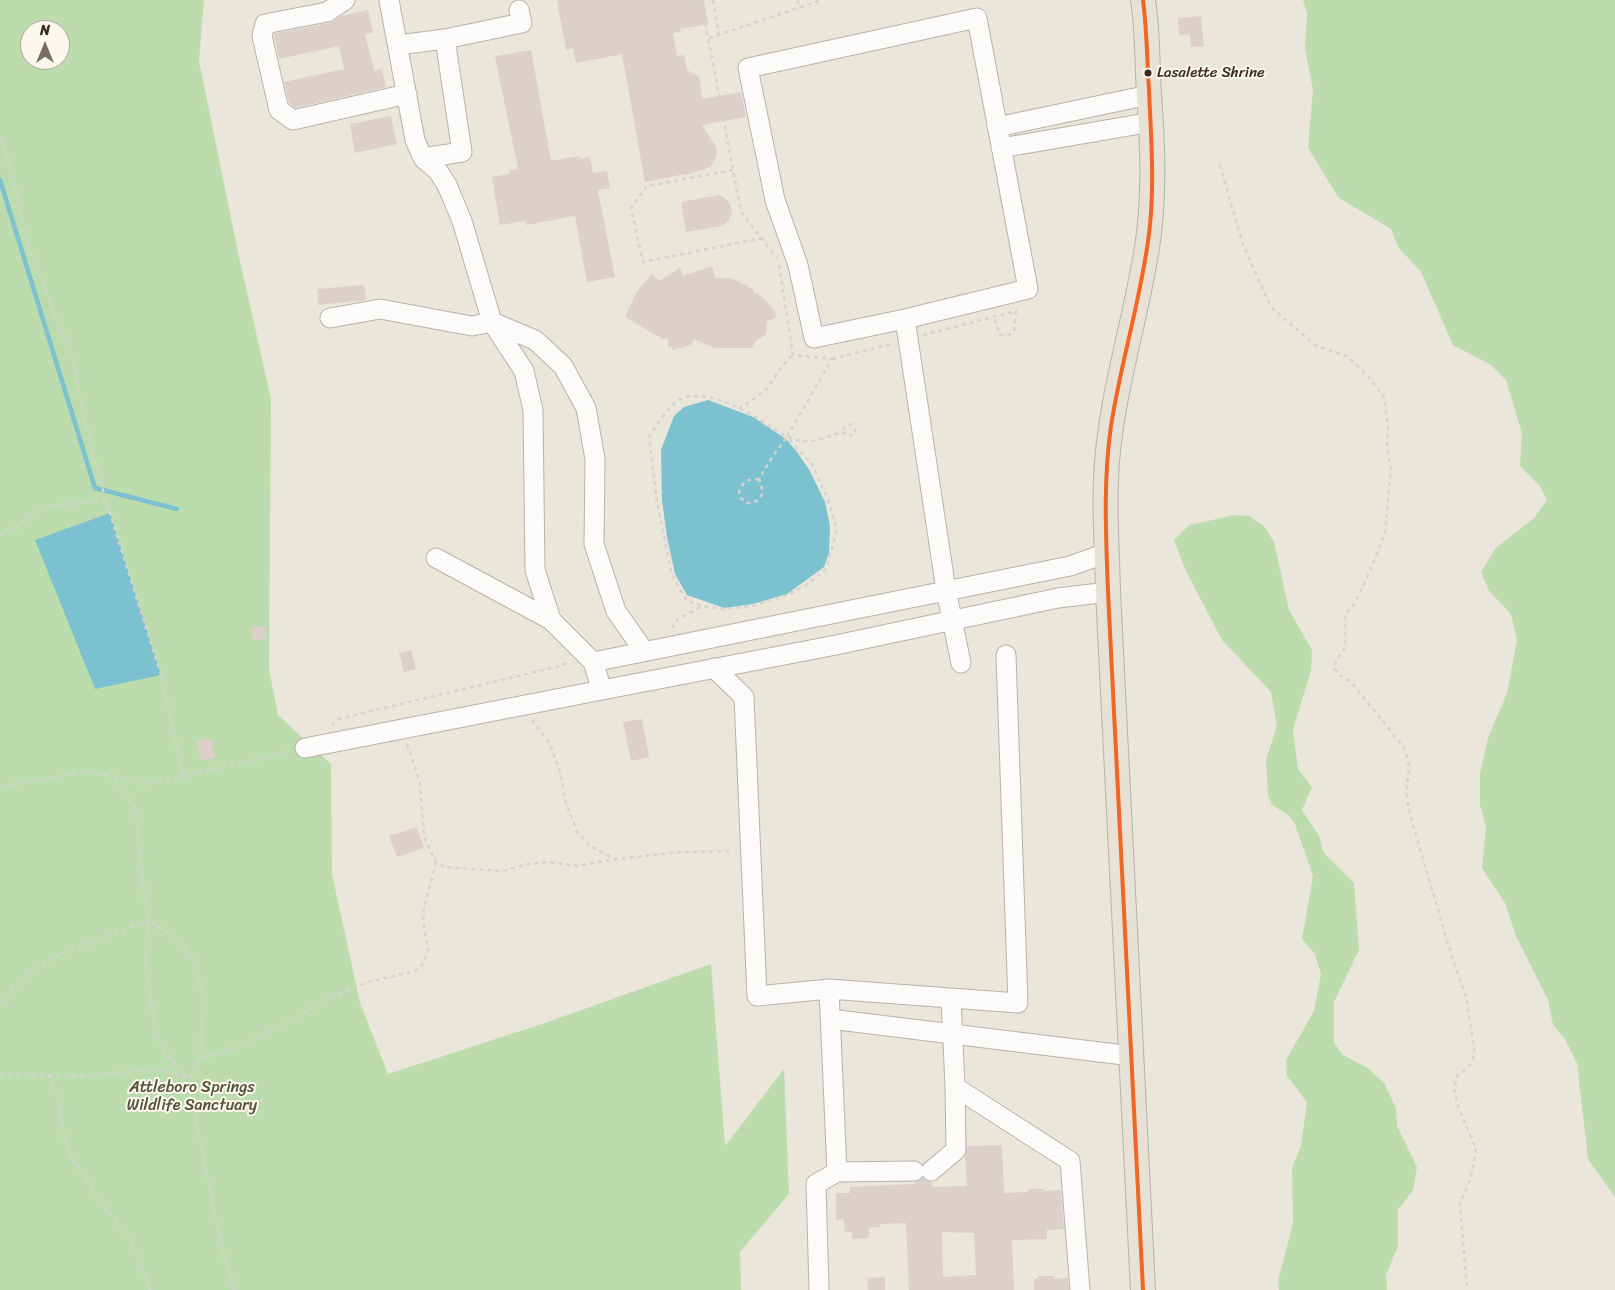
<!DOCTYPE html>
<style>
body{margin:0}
#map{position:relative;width:1615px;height:1290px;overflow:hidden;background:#ebe6da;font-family:Sriracha,sans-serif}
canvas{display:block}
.north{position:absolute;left:20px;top:20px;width:50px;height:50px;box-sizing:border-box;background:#fbf7ec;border:1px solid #aea59a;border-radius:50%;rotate:0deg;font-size:14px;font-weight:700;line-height:20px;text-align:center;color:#3b2a1e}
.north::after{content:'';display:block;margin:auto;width:18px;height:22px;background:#796c60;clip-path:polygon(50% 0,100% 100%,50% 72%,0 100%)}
</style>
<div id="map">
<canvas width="1615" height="1290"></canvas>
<div class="north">N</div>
</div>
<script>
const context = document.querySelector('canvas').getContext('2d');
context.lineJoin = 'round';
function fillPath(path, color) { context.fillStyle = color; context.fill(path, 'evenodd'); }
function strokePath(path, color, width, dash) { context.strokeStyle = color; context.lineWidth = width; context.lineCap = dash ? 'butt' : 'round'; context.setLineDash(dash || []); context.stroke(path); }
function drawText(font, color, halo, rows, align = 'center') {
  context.font = font + ' Sriracha,sans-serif'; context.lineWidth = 4; context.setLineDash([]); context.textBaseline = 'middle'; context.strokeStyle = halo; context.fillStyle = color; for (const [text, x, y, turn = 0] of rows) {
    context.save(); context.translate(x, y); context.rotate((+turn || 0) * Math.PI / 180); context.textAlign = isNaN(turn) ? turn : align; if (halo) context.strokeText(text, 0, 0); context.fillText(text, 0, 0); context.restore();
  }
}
fillPath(new Path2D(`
 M0 0H204L199 61 238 252 271 399 269 669 278 715 331 764 332 874 360 1003 388 1074 542 1024 711 964 725 1146 784 1069 789 1194 740 1252 741 1290H0ZM30 30H60V60H30Z
 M1303 0H1615V1197L1588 1159 1577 1063 1565 1039 1553 1025 1548 1000 1516 936 1505 903 1482 868 1486 827 1480 805V773L1488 738 1507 693 1517 640 1511 614 1489 591 1481 572 1496 548 1534 518 1547 500 1540 486 1520 466 1522 433 1506 380 1491 365 1453 345 1421 272 1398 247 1391 229 1339 198 1308 148 1313 90 1305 49 1307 13Z
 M1235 515 1249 516 1264 526 1274 542 1289 610 1312 650 1311 671 1293 729 1298 769 1312 787 1302 810 1319 836 1324 853 1354 883 1359 950 1334 1002V1043L1343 1055 1368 1068 1384 1083 1396 1108 1397 1126 1417 1167 1413 1190 1398 1210V1246L1386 1275 1387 1290H1279L1278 1281 1293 1223 1292 1168 1301 1145 1307 1102 1287 1076 1286 1060 1314 1011 1321 974 1315 954 1302 939 1313 876 1295 824 1287 814 1272 805 1268 795 1266 760 1277 726 1271 692 1222 640 1186 571 1174 540 1189 525Z`), '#bddcad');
fillPath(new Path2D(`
 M708 400 753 417 786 439 797 452 810 471 825 502 830 526 829 553 824 567 787 594 753 604 724 608 687 595 675 574 667 537 662 500 661 450 674 416 684 407Z
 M110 513 161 675 95 689 35 540Z`), '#7bc1cf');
strokePath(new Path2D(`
 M0 180 95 488 177 509`), '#7bc1cf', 4.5);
fillPath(new Path2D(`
 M557 0H704L708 24 680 29 681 32 673 33 677 56 684 55 687 70 698 76 700 81 702 99 741 92 746 117 702 125 716 147 717 155 711 166 705 169 685 175V174L645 182 622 54 576 63 573 48 566 50Z
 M368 10 373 32 365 34 374 71 382 69 386 87 295 108 289 103 284 82 344 69 339 46 279 59 274 34 329 23 341 16Z
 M1201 16 1204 46 1191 47 1190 34 1179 35 1178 18Z
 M531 50 551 161 579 156 580 159 590 157 593 173 607 171 610 188 598 190 615 277 587 282 575 216 526 225 525 221 500 225 492 177 510 174 509 170 518 169 495 56Z
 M391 116 397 144 355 153 350 124Z
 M719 195 724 197 730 204 732 212 729 220 722 226 686 232 681 202Z
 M712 266 715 278H731L753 289V292L761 296 773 309 777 317 767 321 766 334 756 341 752 348H715L694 339 691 345 672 350V346L668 347V338L663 339 625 317 637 291 652 274 659 281 680 268 683 276Z
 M364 285 366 300 318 305 317 289Z
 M252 626 266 627V640L252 639Z
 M411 650 416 669 404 672 399 653Z
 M642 719 649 757 631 761 623 722Z
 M211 739 215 758 201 760 197 741Z
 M417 827 424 848 397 857 389 836Z
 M1002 1145 1004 1193 1028 1192V1189H1044V1191L1061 1190 1064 1229 1047 1230V1239L1012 1240 1014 1290H909L906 1223 880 1224V1227L869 1228V1238L852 1239V1232H845L844 1219 836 1220V1193H850V1187L915 1184V1182L922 1178 927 1181 932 1182V1187L967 1186 965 1156 967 1146ZM942 1232 974 1233 976 1275 943 1277Z
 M1038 1276H1054V1279L1068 1278 1069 1290H1034V1279H1038Z
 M885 1277V1290H868L867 1278Z`), '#ddcfc9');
const minor = new Path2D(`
 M345 0 327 12 265 24 262 36 279 110 293 120 407 94
 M389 0 415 140 423 158 438 171 447 185 462 221 492 322 524 371 533 410 535 570 551 620 593 662 602 690 831 646 1058 598 1108 592
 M977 18 1028 289 905 319 814 338 798 265 775 200 748 68Z
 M445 39 522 23 519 10
 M398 45 445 39 462 152 423 158
 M997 127 1149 95
 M1001 148 1152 122
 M330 318 380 309 472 326 492 322 535 340 563 366 586 408 595 459 594 544 616 611 644 651
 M905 319 946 590 961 663
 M436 558 551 620
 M593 662 1070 566 1107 553
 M714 668 744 697 757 996 829 989 1018 1003 1006 655
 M305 748 602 690
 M951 998 955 1087 1070 1161 1080 1290
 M830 1019 1132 1056
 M931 1171 956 1150 955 1087
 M837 1172 914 1171
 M819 1290 816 1184 837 1172 829 989`);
const major = new Path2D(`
 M1143 1290 1108 592C1107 545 1103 497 1108 451 1115 384 1135 320 1146 254 1155 201 1153 148 1149 95 1147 63 1148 31 1143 0`);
strokePath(minor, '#b7b2aa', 21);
strokePath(major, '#b7b2aa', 26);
strokePath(new Path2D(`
 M701 0 741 212 777 258
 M713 0 719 35
 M798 0 799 8
 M709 38 822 0
 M0 136 5 147 28 245 73 360 83 414 105 498 161 675 183 776 146 784 115 776 79 772 0 787
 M1220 165 1243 245 1271 307 1316 346 1347 356 1368 376 1384 398 1388 428 1387 449 1391 468 1385 532 1371 569 1355 603 1345 615V647L1335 663V669L1338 674 1350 681 1402 745C1414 769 1406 772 1407 795 1407 801 1409 808 1410 815L1452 957 1466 996 1474 1049 1473 1059 1469 1066 1457 1076 1454 1089 1458 1106 1476 1149 1471 1177 1460 1205 1467 1290
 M733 170 647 186 631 208 643 262 762 238
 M779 265 793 355 832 359 787 437 812 464 827 497 837 530 826 569 808 584 788 595 753 606 723 609 702 606 687 601 672 575 657 502 649 437C655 427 671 403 681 399 703 389 741 407 760 420 773 428 786 438 801 441 815 443 829 436 842 432L848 436 855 434V429L851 424 845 427 842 432
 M923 335 1016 311 1014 331 1007 336 1000 335 994 317
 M832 359 891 344
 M739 409C748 403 761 395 768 387 777 375 781 365 793 355
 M759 479C748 479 743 481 739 491L741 498 746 503C763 503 765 493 759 479L771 459 787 437
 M0 535 19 526 41 507 106 500
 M672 628 678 619 702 606
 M532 720 550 744 559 768 566 803 578 833 590 846 615 859 681 852 729 851
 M332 725 338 719 560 666 570 662
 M407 744 420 783 424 837 436 862 444 867 502 871 528 864 547 862 578 866 615 859
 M183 776 289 752
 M115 778 135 808 145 904 149 920 185 946 196 965 203 999 200 1058
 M0 1002 29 973 56 956 149 920 145 961 155 1029 161 1046 178 1069 190 1079
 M0 1074 80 1076 157 1069 188 1078
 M49 1075 58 1097 65 1139 73 1160 101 1202 130 1238 150 1290
 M234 1290 223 1251 191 1097 190 1079 200 1058 248 1043 339 994 368 982 415 971 424 963 428 949 423 921 424 908 436 862`), '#d5d2cf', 2.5, [4, 4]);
strokePath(minor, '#fcfbf9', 19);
strokePath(major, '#e8e2d6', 24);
strokePath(new Path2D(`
 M1143 0C1147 30 1147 60 1149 90 1151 138 1155 186 1149 234 1141 299 1121 361 1111 426 1103 481 1106 536 1108 592L1143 1290`), '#f26522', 4);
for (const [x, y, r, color] of [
 [1148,73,4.5,"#3b2a1e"]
]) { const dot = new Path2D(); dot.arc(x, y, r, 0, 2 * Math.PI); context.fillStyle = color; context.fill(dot); strokePath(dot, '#fbf7ec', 2); }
drawText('15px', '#3b2a1e', '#fbf7ec', [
 ["Lasalette Shrine",1157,73]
], 'left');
drawText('16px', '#525439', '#fbf7ec', [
 ["Attleboro Springs",192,1088],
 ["Wildlife Sanctuary",192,1106]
]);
</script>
